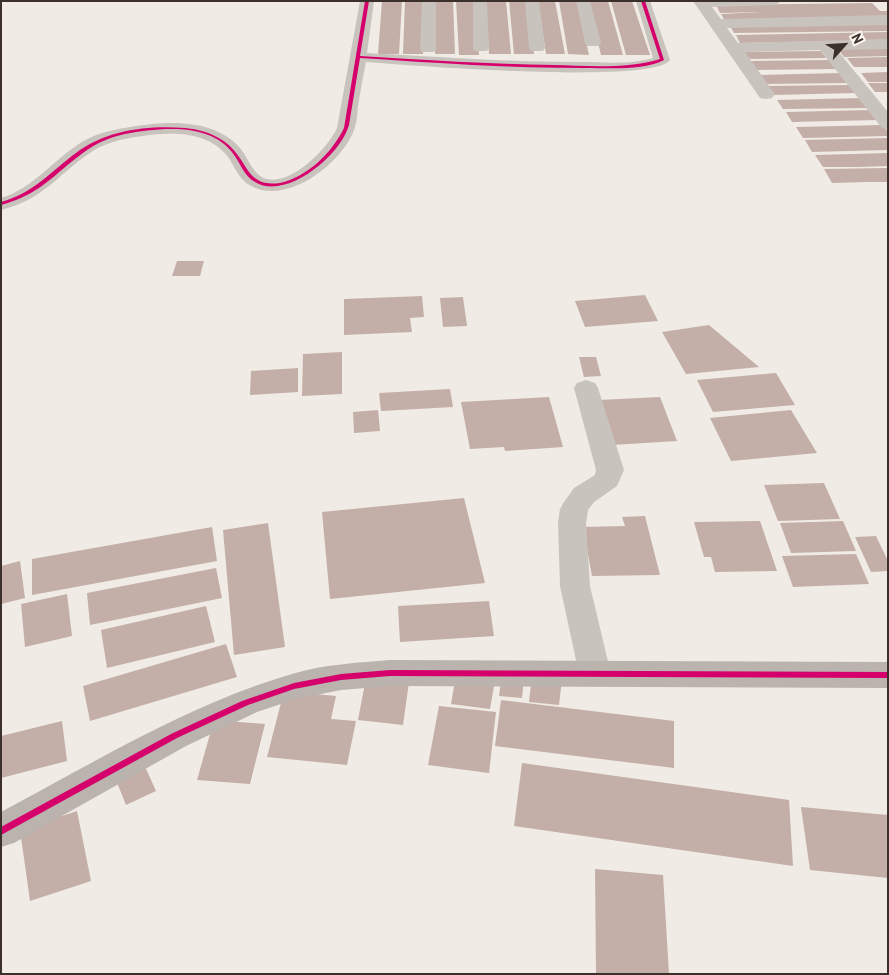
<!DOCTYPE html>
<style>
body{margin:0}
#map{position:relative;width:889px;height:975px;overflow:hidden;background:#f0ebe5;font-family:"PT Sans",sans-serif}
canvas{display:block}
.frame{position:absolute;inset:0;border:2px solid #3b302b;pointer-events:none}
.north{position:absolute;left:819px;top:20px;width:50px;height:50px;-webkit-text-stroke:4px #fbf5ee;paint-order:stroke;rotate:64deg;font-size:14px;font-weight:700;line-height:20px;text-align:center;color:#3b302b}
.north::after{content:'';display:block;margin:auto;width:18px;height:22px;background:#3b302b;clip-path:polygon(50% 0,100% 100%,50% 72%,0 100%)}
</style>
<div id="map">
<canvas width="889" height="975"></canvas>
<div class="frame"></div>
<div class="north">N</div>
</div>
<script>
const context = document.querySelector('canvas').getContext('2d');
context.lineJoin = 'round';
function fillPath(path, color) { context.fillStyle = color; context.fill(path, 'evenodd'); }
fillPath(new Path2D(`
 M382 1H402L399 54H378Z
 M405 1H424L423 54H403Z
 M434 1H453L455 54H435Z
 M456 1H475L479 55H459Z
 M485 1H506L511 54H489Z
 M509 1H527L534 54H514Z
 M538 1H555L565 54H546Z
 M559 1H577L589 55 568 54Z
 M588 1H608L623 55H601Z
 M611 1H632L650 55H626Z
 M872 3 880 11H888V19L725 21 721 14 763 12 720 13 716 5Z
 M888 24V31L734 33 730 26Z
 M888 32V40L740 43 736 35Z
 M888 47V56L844 57 837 48Z
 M821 51 826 58 748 59 744 52Z
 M888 57V67H854L847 58Z
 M829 60 836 69 755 70 750 61Z
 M888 72V82H868L861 73Z
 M840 73 847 83 765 84 759 75Z
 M868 83H888V92H875Z
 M850 85 856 93 772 95 767 86Z
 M861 98 868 108 783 109 777 100Z
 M871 110 878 120 792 122 786 112Z
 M883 125 888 132V136L803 138 796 127Z
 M888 138V150L812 152 805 140Z
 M888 153V166L858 167H823L815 155Z
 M888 168V182H868L832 183 824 169Z
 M177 261H204L200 276H172Z
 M645 295 658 321 585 327 575 301Z
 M422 296 424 317 410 318 412 332 344 335V299Z
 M463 297 467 326 443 327 440 298Z
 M709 325 759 367 686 374 662 332Z
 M342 352V394L302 396 303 354Z
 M579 357H596L601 376 584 377Z
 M298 368V392L250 395 251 371Z
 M776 373 795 405 713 412 697 380Z
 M450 389 453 407 381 411 379 393Z
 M549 397 563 447 505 451 504 447 470 449 461 402Z
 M660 397 677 441 613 445 599 400Z
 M378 410 380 431 354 433 353 412Z
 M791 410 817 453 731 461 710 418Z
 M824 483 840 519 778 521 764 485Z
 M464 498 485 583 330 599 322 512Z
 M645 516 660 575 592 576 583 527 625 526 622 517Z
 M760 521 777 571 715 572 711 557H704L694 522Z
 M843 521 856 551 791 553 780 523Z
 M268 523 285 647 234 655 223 530Z
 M212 527 217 561 32 595V559Z
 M876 536 888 561V571L871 572 855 537Z
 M856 554 869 584 793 587 782 556Z
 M20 561 25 598 1 604V566Z
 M216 568 222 598 90 625 87 593Z
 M67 594 72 636 25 647 21 604Z
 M489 601 494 636 400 642 398 606Z
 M206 606 215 642 107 668 101 630Z
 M226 644 237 677 90 721 83 686Z
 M502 674 524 677 522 698 499 696Z
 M456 675 495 680 490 709 451 704Z
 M532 675 562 679 559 705 529 702Z
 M366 678 409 682 403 725 358 720Z
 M284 691 336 696 331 719 356 721 347 765 267 757Z
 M501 700 674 721V768L495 746Z
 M439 706 496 712 489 773 428 765Z
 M214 720 265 724 250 784 197 780Z
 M62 721 67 761 1 778V736Z
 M143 762 156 791 126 805 114 775Z
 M522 763 789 800 793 866 514 826Z
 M801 807 888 815V878L810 870Z
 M77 811 91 881 30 901 20 830Z
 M595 869 663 875 669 974H596Z`), '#c3afa7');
fillPath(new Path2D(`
 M360 1H374L367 53C438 57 510 62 581 62 604 62 631 65 653 58L636 1H650L670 60C653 85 406 65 366 62 363 77 360 92 358 107 357 115 357 123 354 130 342 163 287 206 251 186 239 180 235 167 228 157 208 131 172 132 143 136 127 138 111 141 96 149 60 171 46 199 1 210V198C34 188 54 159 82 142 95 134 111 130 125 128 162 121 213 117 240 148 248 157 253 176 267 179 292 185 328 148 337 128Z
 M422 1H436V49L434 52H422L420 49Z
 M473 1H487L489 48 487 51H475L473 48Z
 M525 1H539L545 48 543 51H531L529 48Z
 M576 1H590L601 43 599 46H587L585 43Z
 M693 1H782L775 5 712 7 721 19 888 15V25L727 28 738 43 888 39V49L837 50 888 112V129L882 128 820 50 745 52 775 94 772 98 766 99 760 98Z
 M586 380 595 383 598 388 624 470 617 486 594 502 588 510 586 523 590 586 611 674 606 683 595 687 584 683 579 674 560 586 558 523 560 509 564 502 574 488 595 475 596 470 574 388 577 383Z`), '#c9c3be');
fillPath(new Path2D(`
 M390 660 888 662V688L390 686 341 690 296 699 257 712 186 746 14 843 1 847V812C95 762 189 704 292 674 324 664 358 663 390 660Z`), '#bab3ae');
fillPath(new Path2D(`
 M365 1H369L360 56C425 60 489 64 554 65 586 66 630 69 660 59L641 1H645L664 60C643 71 608 68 585 68 510 68 435 63 360 58L349 125C341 155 286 201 255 182 244 176 241 164 234 155 229 147 220 140 211 136 185 125 152 129 125 134 86 142 69 167 39 188 27 196 15 201 1 205V202C34 193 50 172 76 153 106 130 148 125 185 128 206 130 227 138 239 157 245 165 249 175 258 180 264 184 272 184 280 183 307 177 332 153 344 128Z
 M390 670 888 672V678L390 676 341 680 294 689 248 705 177 738 1 835V827L171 734 242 701 294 683 341 674Z`), '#d6006c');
</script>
